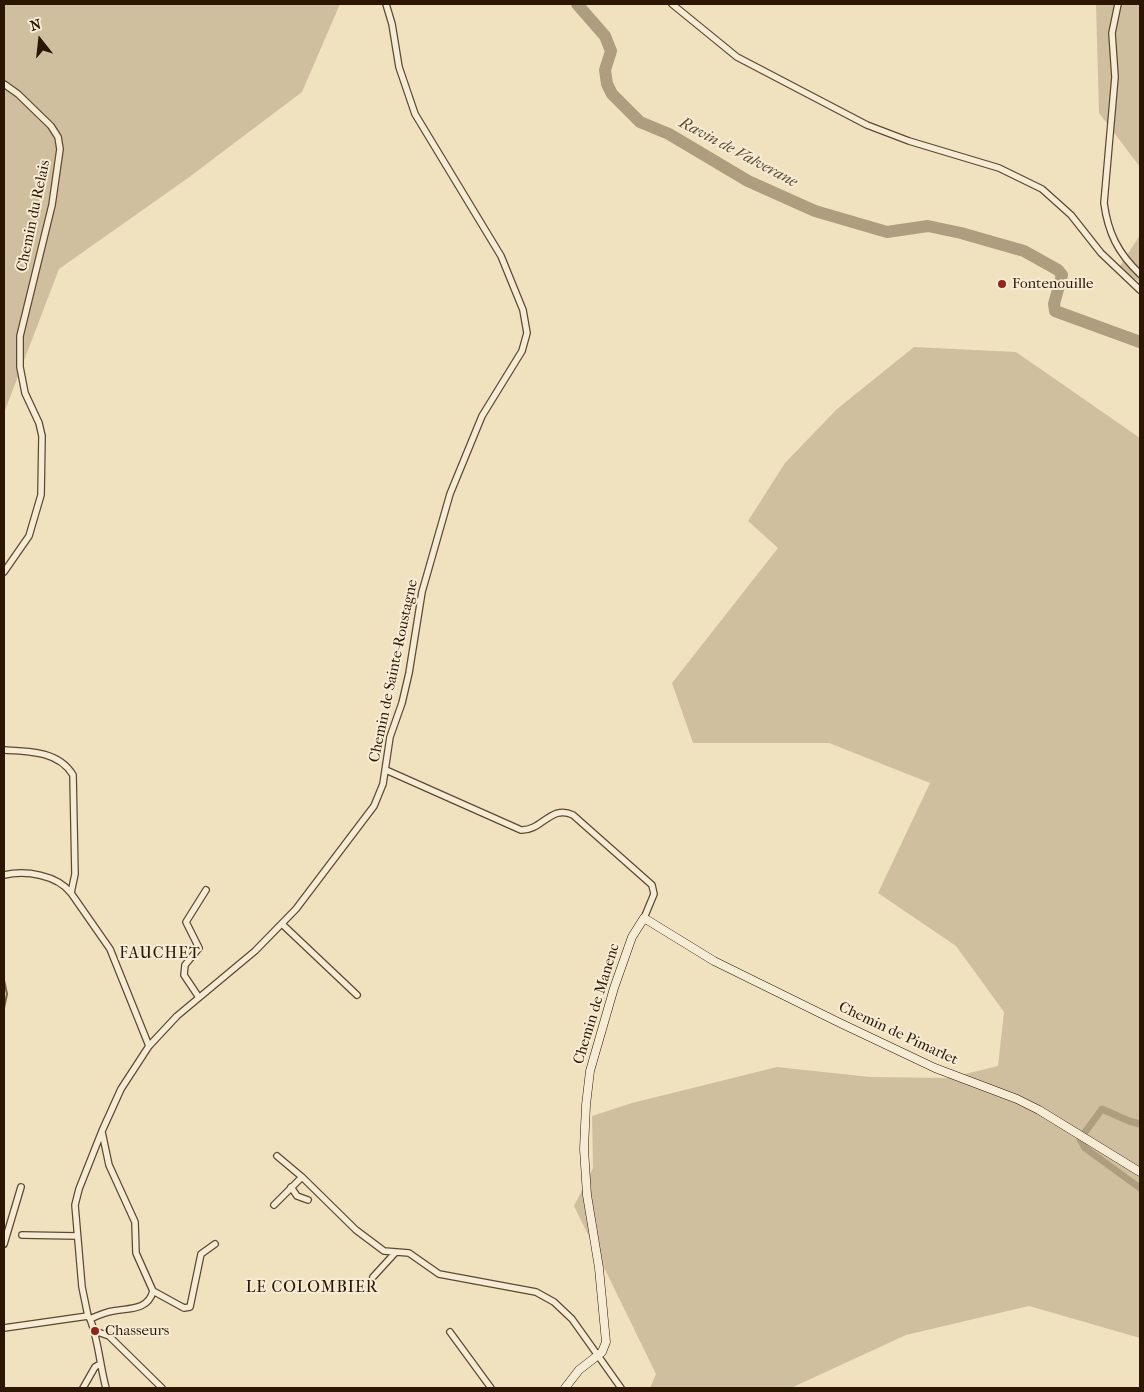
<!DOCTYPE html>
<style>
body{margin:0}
#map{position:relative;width:1144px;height:1392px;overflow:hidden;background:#f1e2bf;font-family:"IM FELL French Canon",serif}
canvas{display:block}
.frame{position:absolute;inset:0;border:5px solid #2c1601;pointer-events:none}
.north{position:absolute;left:15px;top:15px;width:50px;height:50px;-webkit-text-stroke:4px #f6ecd5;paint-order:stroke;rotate:344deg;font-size:14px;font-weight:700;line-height:20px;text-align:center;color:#2c1601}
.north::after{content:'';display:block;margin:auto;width:18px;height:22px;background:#2c1601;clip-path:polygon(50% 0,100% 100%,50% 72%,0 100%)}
</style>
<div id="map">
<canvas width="1144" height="1392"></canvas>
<div class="frame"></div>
<div class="north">N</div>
</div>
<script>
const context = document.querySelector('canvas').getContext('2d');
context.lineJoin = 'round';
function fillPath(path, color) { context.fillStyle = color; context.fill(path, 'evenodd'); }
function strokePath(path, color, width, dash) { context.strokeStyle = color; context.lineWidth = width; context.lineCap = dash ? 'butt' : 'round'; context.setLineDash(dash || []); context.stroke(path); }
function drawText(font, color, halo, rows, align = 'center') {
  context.font = font + ' "IM FELL French Canon",serif'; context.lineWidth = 4; context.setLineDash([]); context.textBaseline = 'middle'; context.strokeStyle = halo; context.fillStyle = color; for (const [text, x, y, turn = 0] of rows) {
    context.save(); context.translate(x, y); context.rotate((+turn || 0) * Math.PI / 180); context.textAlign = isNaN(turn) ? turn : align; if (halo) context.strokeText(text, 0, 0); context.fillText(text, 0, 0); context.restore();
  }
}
fillPath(new Path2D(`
 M4 4H340L302 92 188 178 59 269 4 413Z
 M1096 4H1140V167L1099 113Z
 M1140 235V282L1118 269Z
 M914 347 1016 352 1140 438V1338L1029 1306 906 1335 791 1388H650L656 1374 574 1206 593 1168 592 1116 632 1103 777 1067 870 1077 949 1078 998 1066 1004 1012 956 946 878 893 930 783 829 743H693L672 683 778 548 748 521 785 463 837 409Z`), '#d0bf9f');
strokePath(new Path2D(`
 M4 980 7 994 4 1008`), '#7a674c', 2);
strokePath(new Path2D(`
 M1140 1124 1129 1121 1102 1109 1080 1139 1085 1148 1140 1188`), '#ae9d7e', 7);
strokePath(new Path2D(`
 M577 4 605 36 611 51 605 70 607 84 612 94 640 122 669 134 748 181 815 211 887 232 928 226 961 233 1024 251 1058 270 1062 275 1054 304 1055 311 1140 342`), '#ae9d7e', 12);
const street = new Path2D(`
 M672 4 737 57 867 125 909 141 999 168 1042 189 1071 215 1101 253 1140 290
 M1118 4 1112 33 1115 77 1104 203C1108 233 1118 253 1140 274
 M4 84 18 94 51 126 58 137 60 149 52 205 20 336V367L25 393 39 423 42 436 41 495 29 536 4 572
 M4 750C28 751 59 751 73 775L75 874 71 893 110 949 149 1046
 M386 770 521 830C542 831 551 804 573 815L652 885 654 894 644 918
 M4 875C26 870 57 875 71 893
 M282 924 357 995
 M198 996 184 975 185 965 199 948 186 922 206 890
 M277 1156 302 1177 356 1230 384 1251 409 1253 439 1274 536 1292 554 1302 572 1319 621 1388
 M291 1187 297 1196 308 1200
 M274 1205 302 1177
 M22 1235 77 1236
 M4 1244 21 1187
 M373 1277 395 1253
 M153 1291 184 1308 190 1307 201 1254 215 1244
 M88 1316 82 1287 75 1205 79 1189 102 1131 121 1089 149 1046 177 1016 255 951 296 909 374 806 383 784 390 737 402 703 409 673 422 592 450 494 482 416 522 351 527 333 523 310 501 256 415 114 399 67 392 24 386 4
 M90 1319C97 1316 105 1312 113 1311 128 1308 148 1311 153 1291L136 1253 135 1222 109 1165 102 1132
 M90 1319C98 1338 100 1366 106 1388
 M4 1328 88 1316 90 1319
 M95 1331 109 1336 162 1388
 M450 1332 491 1388
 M83 1388 95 1367 100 1364`);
const secondary = new Path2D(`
 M565 1388 579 1370 602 1352 606 1342 599 1268 587 1195 584 1149 586 1105 590 1071 614 988 632 937 644 918 714 961 840 1023 935 1068 1017 1099 1039 1110 1140 1172`);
strokePath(street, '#5d4930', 8);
strokePath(secondary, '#2c1601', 9);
strokePath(street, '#f6ecd5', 5.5);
strokePath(secondary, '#f6ecd5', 8);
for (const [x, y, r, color] of [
 [1002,284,5,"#8f2418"],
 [95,1331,5,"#8f2418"]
]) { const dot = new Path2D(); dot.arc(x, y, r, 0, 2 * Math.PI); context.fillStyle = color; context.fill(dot); strokePath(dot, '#f6ecd5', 2); }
drawText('15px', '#2c1601', '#f6ecd5', [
 ["Chemin du Relais",34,216,-78],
 ["Chemin de Sainte-Roustagne",394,671,-78],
 ["Chemin de Manenc",597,1004,-73],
 ["Chemin de Pimarlet",898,1034,25]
]);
drawText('15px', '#2c1601', '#f6ecd5', [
 ["Fontenouille",1012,284],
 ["Chasseurs",105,1331]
], 'left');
drawText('italic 16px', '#604c33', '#f6ecd5', [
 ["Ravin de Valverane",738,153,28]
]);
context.letterSpacing = '1px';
drawText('16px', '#2c1601', '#f6ecd5', [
 ["FAUCHET",160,954],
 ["LE COLOMBIER",312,1288]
]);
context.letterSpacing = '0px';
</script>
